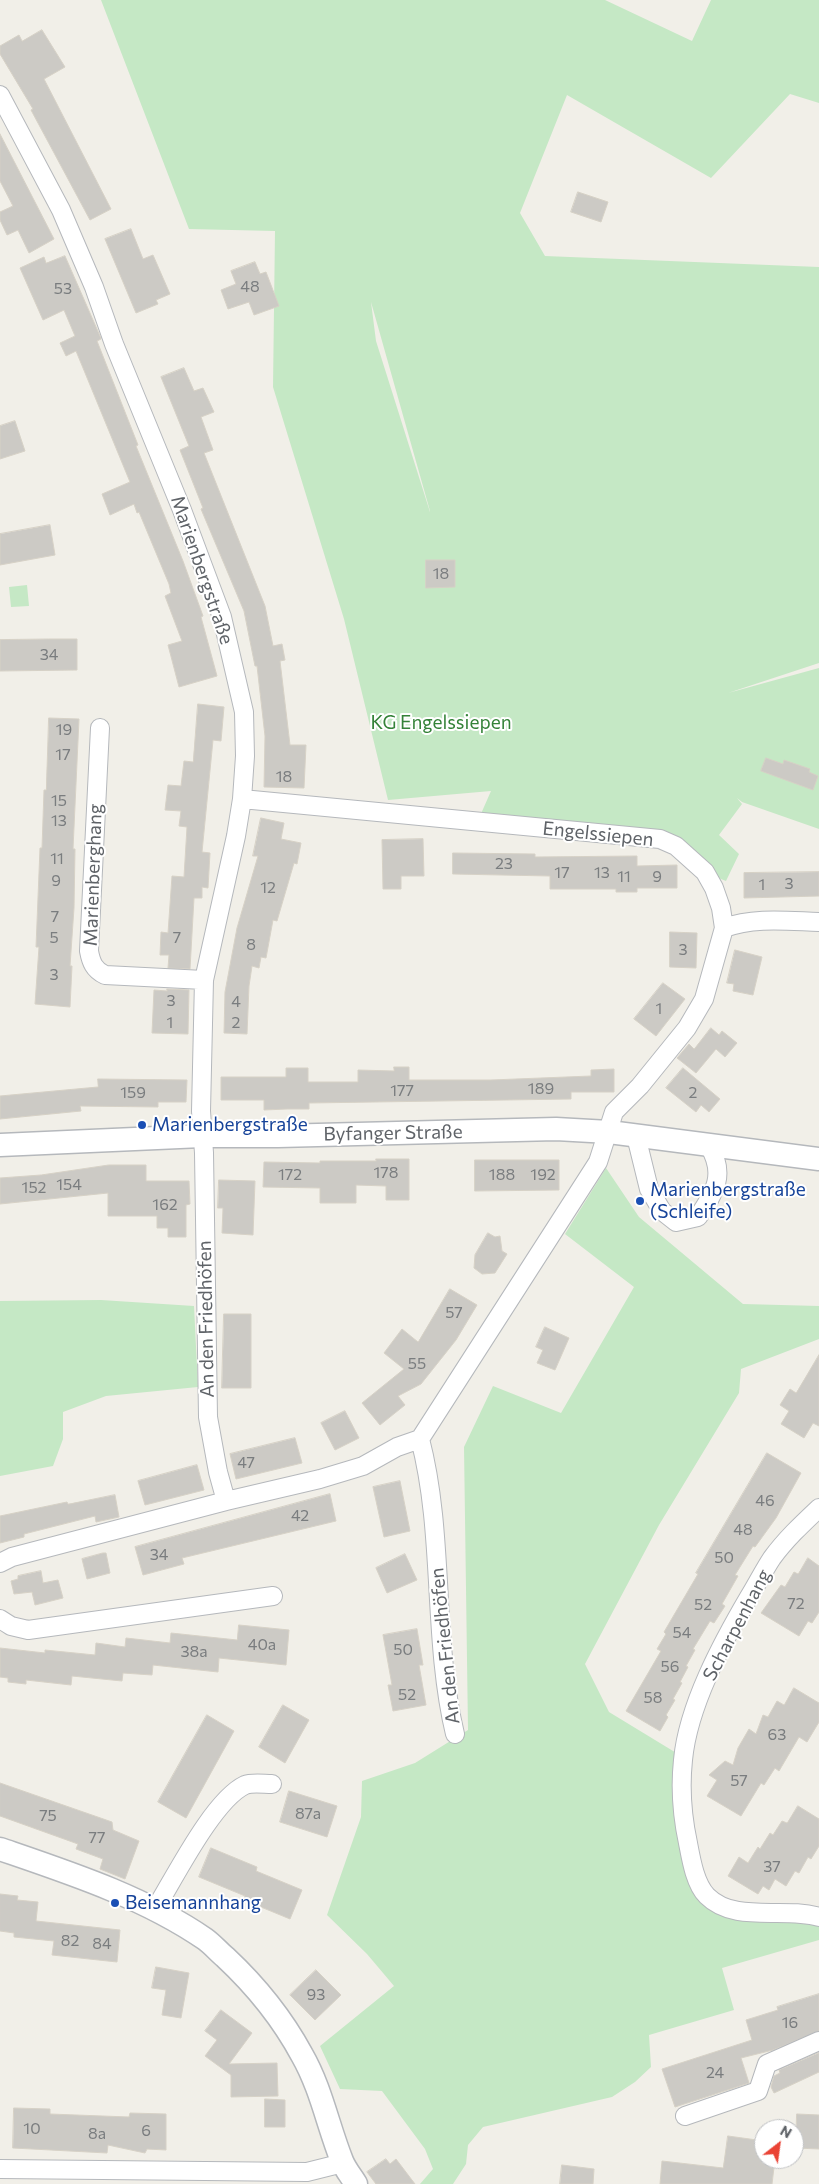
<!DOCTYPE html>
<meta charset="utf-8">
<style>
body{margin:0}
#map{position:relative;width:819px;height:2184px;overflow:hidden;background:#f1efe8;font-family:Commissioner,sans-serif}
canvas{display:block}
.north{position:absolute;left:754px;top:2119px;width:50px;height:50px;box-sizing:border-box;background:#fff;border:1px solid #bfc1c3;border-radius:50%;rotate:30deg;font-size:14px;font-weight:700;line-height:20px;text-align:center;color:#5f6368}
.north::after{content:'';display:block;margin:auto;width:18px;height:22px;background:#ea4335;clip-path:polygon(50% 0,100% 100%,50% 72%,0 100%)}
</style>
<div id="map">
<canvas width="819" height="2184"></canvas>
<div class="north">N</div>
</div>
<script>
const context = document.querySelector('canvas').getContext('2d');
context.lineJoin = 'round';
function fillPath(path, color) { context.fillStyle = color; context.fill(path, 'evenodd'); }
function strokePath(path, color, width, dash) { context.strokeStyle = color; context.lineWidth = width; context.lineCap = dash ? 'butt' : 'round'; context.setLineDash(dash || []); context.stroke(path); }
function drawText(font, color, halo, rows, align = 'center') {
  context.font = font + ' Commissioner,sans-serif'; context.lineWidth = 4; context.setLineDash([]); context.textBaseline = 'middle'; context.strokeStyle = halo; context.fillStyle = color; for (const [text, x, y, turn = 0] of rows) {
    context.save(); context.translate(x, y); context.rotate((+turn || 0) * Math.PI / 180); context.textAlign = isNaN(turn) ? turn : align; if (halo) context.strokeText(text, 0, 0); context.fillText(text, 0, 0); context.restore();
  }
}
fillPath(new Path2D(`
 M101 0H605L692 41 711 0H819V103L790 94 711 178 567 95 520 213 545 256 819 267V663L728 693 819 668V829L742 802 737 798 742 804 719 835 739 854 726 881 711 875 655 834 480 816 491 791 388 800 344 619 273 387 275 231 189 229ZM371 302 430 511V512L376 341Z
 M27 585 29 606 11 607 9 587Z
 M606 1168 639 1217 743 1304 819 1306V1339L741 1369 739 1393 659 1525 585 1664 609 1712 678 1754 701 1898 794 1917 819 1925V1940L722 1968 734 2010 649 2035 651 2067 635 2082 612 2097 483 2127 468 2145 466 2164 453 2184H420L433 2169 425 2149 382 2091 340 2089 320 2046 394 1986 367 1954 327 1915 361 1817 362 1781 415 1763 468 1730 464 1447 493 1386 561 1413 634 1287 565 1234Z
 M101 1300 194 1306 198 1387 106 1396 63 1412V1439L53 1466 0 1476V1301Z`), '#c5e8c5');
const building = new Path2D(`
 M42 30 65 67 44 79 111 209 90 220 31 110 33 109 0 54V46L19 35 22 41Z
 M0 134 54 239 29 253 18 230 7 235 0 220V212L13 206 0 181Z
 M578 192 608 202 601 222 571 212Z
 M131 229 143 259 153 255 170 294 156 300 158 304 136 313 105 239Z
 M65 256 100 336 101 339 97 341 138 445 136 446 183 561 203 616 201 617 217 676 179 687 168 645 182 641 165 596 171 593 169 584 139 512 137 513 134 504 110 515 102 494 130 482 76 351 66 356 60 343 75 336 64 310 43 320 20 268 44 257 46 263Z
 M255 262 260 274 266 272 279 306 254 315 249 302 228 309 221 290 236 284 231 271Z
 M184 368 194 391 203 388 214 412 201 417 213 450 204 453 265 606 273 646 282 644 285 660 280 661 290 745H306L304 788 264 787 265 736 257 666H255L244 611 201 509 203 508 180 450 189 446 161 377Z
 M15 421 25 451 0 459V426Z
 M50 525 55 555 0 565V534Z
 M426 560H455V587L426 588Z
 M49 639H77V670L0 671V640Z
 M198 704 224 707 221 741 213 740 202 852 210 853 208 888 202 887V898H194L190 969 168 968 169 955H160L161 932 168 933 172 876 184 877 187 827 179 826 181 811 165 810 168 785 181 786 184 761 193 762Z
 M49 718 79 719 73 849H75L74 908 70 966H72L70 1007 35 1004 39 947H36L40 848H42L44 790H46Z
 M766 758 783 764 784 760 810 769 809 772 818 776 813 790 761 771Z
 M261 818 284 823 281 839 301 843 297 864 294 863 277 921 273 920 266 958 261 957 259 968 252 966 249 986 247 1034 224 1033 225 992 237 928 258 856H253Z
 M423 839 424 876H401V889H383L382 840Z
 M453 853 535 854V857L637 856V866L677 865V888H637V892H616V889H550V876L453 874Z
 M819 872V896L744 898V873Z
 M670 932 697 933 696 968 670 967Z
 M735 950 762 957 753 995 733 991 734 984 727 983Z
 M663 983 685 999 656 1036 634 1019Z
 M167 989 189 990 188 1034 152 1033 154 990 167 991Z
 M711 1028 719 1035 722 1031 737 1043 725 1057 716 1049 696 1073 677 1058 689 1044 694 1049Z
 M394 1067H409V1080H491L591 1076V1070L614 1069V1092H571V1099L309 1103V1109H287L264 1110V1100H221V1077H286V1068H308V1082H358V1070L394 1071Z
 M683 1068 720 1099 709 1112 701 1105 696 1112 666 1088Z
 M98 1079 187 1080 186 1102H158V1107L80 1106 81 1111 0 1119V1096L98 1087Z
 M376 1159H409V1200H386V1186L356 1185V1203H320V1188L263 1187 264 1162 320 1163V1161H376Z
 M475 1160H559V1190L475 1191Z
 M109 1165H146V1181H189L190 1204 186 1205V1237H168V1228H157V1216H108V1193L0 1204V1178L41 1175Z
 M219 1180 255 1181 253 1235 222 1233 223 1208H218Z
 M488 1233 495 1237 500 1236 502 1251 507 1254 495 1273 482 1274 474 1268 475 1255Z
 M450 1289 477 1305 456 1340 421 1384 398 1396 405 1405 380 1425 362 1403 404 1369 384 1353 402 1329 418 1342Z
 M224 1314H251V1388H222Z
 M545 1327 569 1338 555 1370 537 1363 543 1350 536 1347Z
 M819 1355V1426L813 1423 804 1438 781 1424 789 1411 780 1405 790 1389 796 1393Z
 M345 1411 359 1438 335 1450 321 1423Z
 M295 1438 302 1463 236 1479 230 1454Z
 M767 1453 801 1473 776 1518 755 1547 753 1546 735 1575 738 1576 722 1604 725 1606 714 1623 710 1621 693 1649 695 1650 686 1666 688 1667 680 1682 682 1683 673 1699 675 1700 666 1715 668 1717 660 1731 626 1711 661 1651 657 1649 666 1634 664 1632 698 1574 696 1573Z
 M197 1465 204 1490 145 1505 138 1481Z
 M400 1481 410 1531 384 1537 373 1487Z
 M330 1494 336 1521 182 1558 184 1564 143 1575 135 1547Z
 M115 1495 119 1517 96 1522 95 1516 24 1534V1537L0 1543V1516L67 1502 68 1504Z
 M103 1553H106L110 1573 87 1579 82 1559Z
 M405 1554 417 1580 387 1593 376 1568Z
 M808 1558 819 1566V1612L812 1623 808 1621 799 1636 761 1613 781 1585 785 1587 794 1572 798 1574Z
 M41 1571 43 1583 58 1580 63 1598 35 1605 32 1592 14 1594 11 1581 18 1579V1576Z
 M239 1625 289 1630 286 1665 219 1658 218 1672 153 1665 152 1675 123 1673 122 1681 72 1676 71 1685 26 1680V1684L8 1682V1678L0 1677V1648L45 1653V1650L95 1655 96 1643 125 1647 126 1638 170 1643 171 1633 237 1640Z
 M417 1629 423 1665H419L426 1705 393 1711 388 1685H392L383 1635Z
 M794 1688 819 1703V1722L807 1742 799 1737 779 1771 775 1768 764 1785 761 1783 741 1816 707 1796 717 1780 709 1775 725 1761 733 1765 738 1748 749 1729 756 1734 763 1715 768 1717 777 1701 784 1705Z
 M283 1705 309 1720 285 1763 259 1747Z
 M207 1715 234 1731 186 1818 158 1802Z
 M0 1783 112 1822 113 1830 139 1841 125 1879 100 1869 103 1859 76 1849 78 1844 0 1816Z
 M289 1791 337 1806 327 1837 280 1822Z
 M798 1806 819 1819V1846L811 1859 808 1857 799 1873 795 1871 786 1886 775 1879 769 1890 763 1886 758 1894 728 1876 739 1857 748 1863 758 1847 760 1849 770 1833 773 1835 782 1821 787 1823Z
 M211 1848 257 1867 256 1871 302 1890 290 1919 244 1900 245 1896 199 1877Z
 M0 1894 18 1896 17 1900 38 1902 36 1921 120 1930 117 1962 52 1955 54 1941 14 1937V1933L0 1931Z
 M156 1967 189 1973 181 2018 162 2015 166 1990 152 1988Z
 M316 1970 341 1995 315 2020 290 1995Z
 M819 1994V2031L773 2050 741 2058 749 2083 675 2107 662 2069 752 2040 746 2020 778 2010 777 2007Z
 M221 2010 252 2033 229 2064 277 2063 278 2096 231 2097V2075L205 2056 217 2040 205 2031Z
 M819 2053V2072L774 2093 771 2087 774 2076 780 2073 779 2070Z
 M265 2099 285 2100V2127H265Z
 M14 2108 50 2109V2114L129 2117 130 2113 166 2114V2150L147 2149 145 2153 108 2145 107 2153 13 2148Z
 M797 2114 819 2115V2149L796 2148Z
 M728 2136 764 2141V2159H775L772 2184H660L662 2161 723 2168Z
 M386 2159 390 2164 396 2159 415 2184H376L367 2172Z
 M562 2165 594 2169 593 2184H560Z`);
fillPath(building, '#cccac5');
strokePath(building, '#d6d1c6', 1);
const minor = new Path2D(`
 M0 95 61 210 94 287 114 344 182 510 222 617 244 712 245 756 242 799 236 836 204 980 201 1111 204 1153 208 1417 218 1472 226 1501
 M100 728 89 951C91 962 94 970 105 975L204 980
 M724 928C754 917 787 921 819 922
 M636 1136 649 1189 662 1211 676 1222 698 1217C715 1192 726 1174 709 1146
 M420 1439C445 1535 432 1638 455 1734
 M819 1508C802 1524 786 1539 772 1558 764 1570 757 1584 749 1597 722 1643 688 1706 683 1760 680 1788 682 1815 688 1843 691 1859 695 1884 707 1896 735 1924 784 1906 819 1917
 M0 1563 12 1557 226 1501 320 1479 363 1466 397 1447 420 1439 598 1162 614 1112 640 1086 687 1028 704 999 724 928 721 908 714 888 705 872 676 846 660 839 242 799
 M0 1619 11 1626 28 1630 273 1596
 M154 1911C174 1879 213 1800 245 1785 252 1782 264 1784 272 1784
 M685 2116 758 2091 767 2064 819 2041
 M0 2169 307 2172 343 2163`);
const tertiary = new Path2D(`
 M0 1145 202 1136H278L556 1129 609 1132 819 1159
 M0 1849C70 1873 144 1897 205 1939 212 1944 218 1951 225 1957 255 1985 282 2018 302 2055 321 2088 328 2126 342 2161 345 2169 352 2177 356 2184`);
strokePath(minor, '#b5b8bc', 20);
strokePath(tertiary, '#b5b8bc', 25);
strokePath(minor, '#fff', 18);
strokePath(tertiary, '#fff', 22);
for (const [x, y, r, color] of [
 [142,1125,5,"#1a4fb4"],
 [640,1201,5,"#1a4fb4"],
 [115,1903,5,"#1a4fb4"]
]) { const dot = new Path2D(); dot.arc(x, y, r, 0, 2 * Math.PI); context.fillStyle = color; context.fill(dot); strokePath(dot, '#fff', 2); }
drawText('16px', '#7a7d7f', null, [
 ["48",250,287],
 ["53",63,289],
 ["18",441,574],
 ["34",49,655],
 ["19",64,730],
 ["17",63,755],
 ["18",284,777],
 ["15",59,801],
 ["13",59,821],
 ["11",57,859],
 ["23",504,864],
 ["17",562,873],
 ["13",602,873],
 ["11",624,877],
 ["9",657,877],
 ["9",56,881],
 ["3",789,884],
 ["1",762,885],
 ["12",268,888],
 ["7",55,917],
 ["5",54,938],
 ["7",177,938],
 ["8",251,945],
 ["3",683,950],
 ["3",54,975],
 ["3",171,1001],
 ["4",236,1002],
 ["1",659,1009],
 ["1",170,1023],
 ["2",236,1023],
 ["189",541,1089],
 ["177",402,1091],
 ["159",133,1093],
 ["2",693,1093],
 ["178",386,1173],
 ["172",290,1175],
 ["188",502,1175],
 ["192",543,1175],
 ["154",69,1185],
 ["152",34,1188],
 ["162",165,1205],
 ["57",454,1313],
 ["55",417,1364],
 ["47",246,1463],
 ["46",765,1501],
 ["42",300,1516],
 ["48",743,1530],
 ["34",159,1555],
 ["50",724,1558],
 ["72",796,1604],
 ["52",703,1605],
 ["54",682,1633],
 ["40a",262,1645],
 ["50",403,1650],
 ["38a",194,1652],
 ["56",670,1667],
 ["52",407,1695],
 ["58",653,1698],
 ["63",777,1735],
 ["57",739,1781],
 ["87a",308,1814],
 ["75",48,1816],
 ["77",97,1838],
 ["37",772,1867],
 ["82",70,1941],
 ["84",102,1944],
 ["93",316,1995],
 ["16",790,2023],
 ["24",715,2073],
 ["10",32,2129],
 ["6",146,2131],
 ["8a",97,2134]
]);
drawText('19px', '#5f6368', '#fff', [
 ["Marienbergstraße",202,570,71],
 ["Engelssiepen",598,834,6],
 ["Marienberghang",93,875,-88],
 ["Byfanger Straße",393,1133,-1],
 ["An den Friedhöfen",206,1319,-91],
 ["Scharpenhang",737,1625,-62],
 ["An den Friedhöfen",445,1646,-96]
]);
drawText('19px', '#348238', '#fff', [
 ["KG Engelssiepen",441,723]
]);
drawText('19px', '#164399', '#fff', [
 ["Marienbergstraße",152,1125],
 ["Marienbergstraße",650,1190],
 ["(Schleife)",650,1212],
 ["Beisemannhang",125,1903]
], 'left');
</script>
